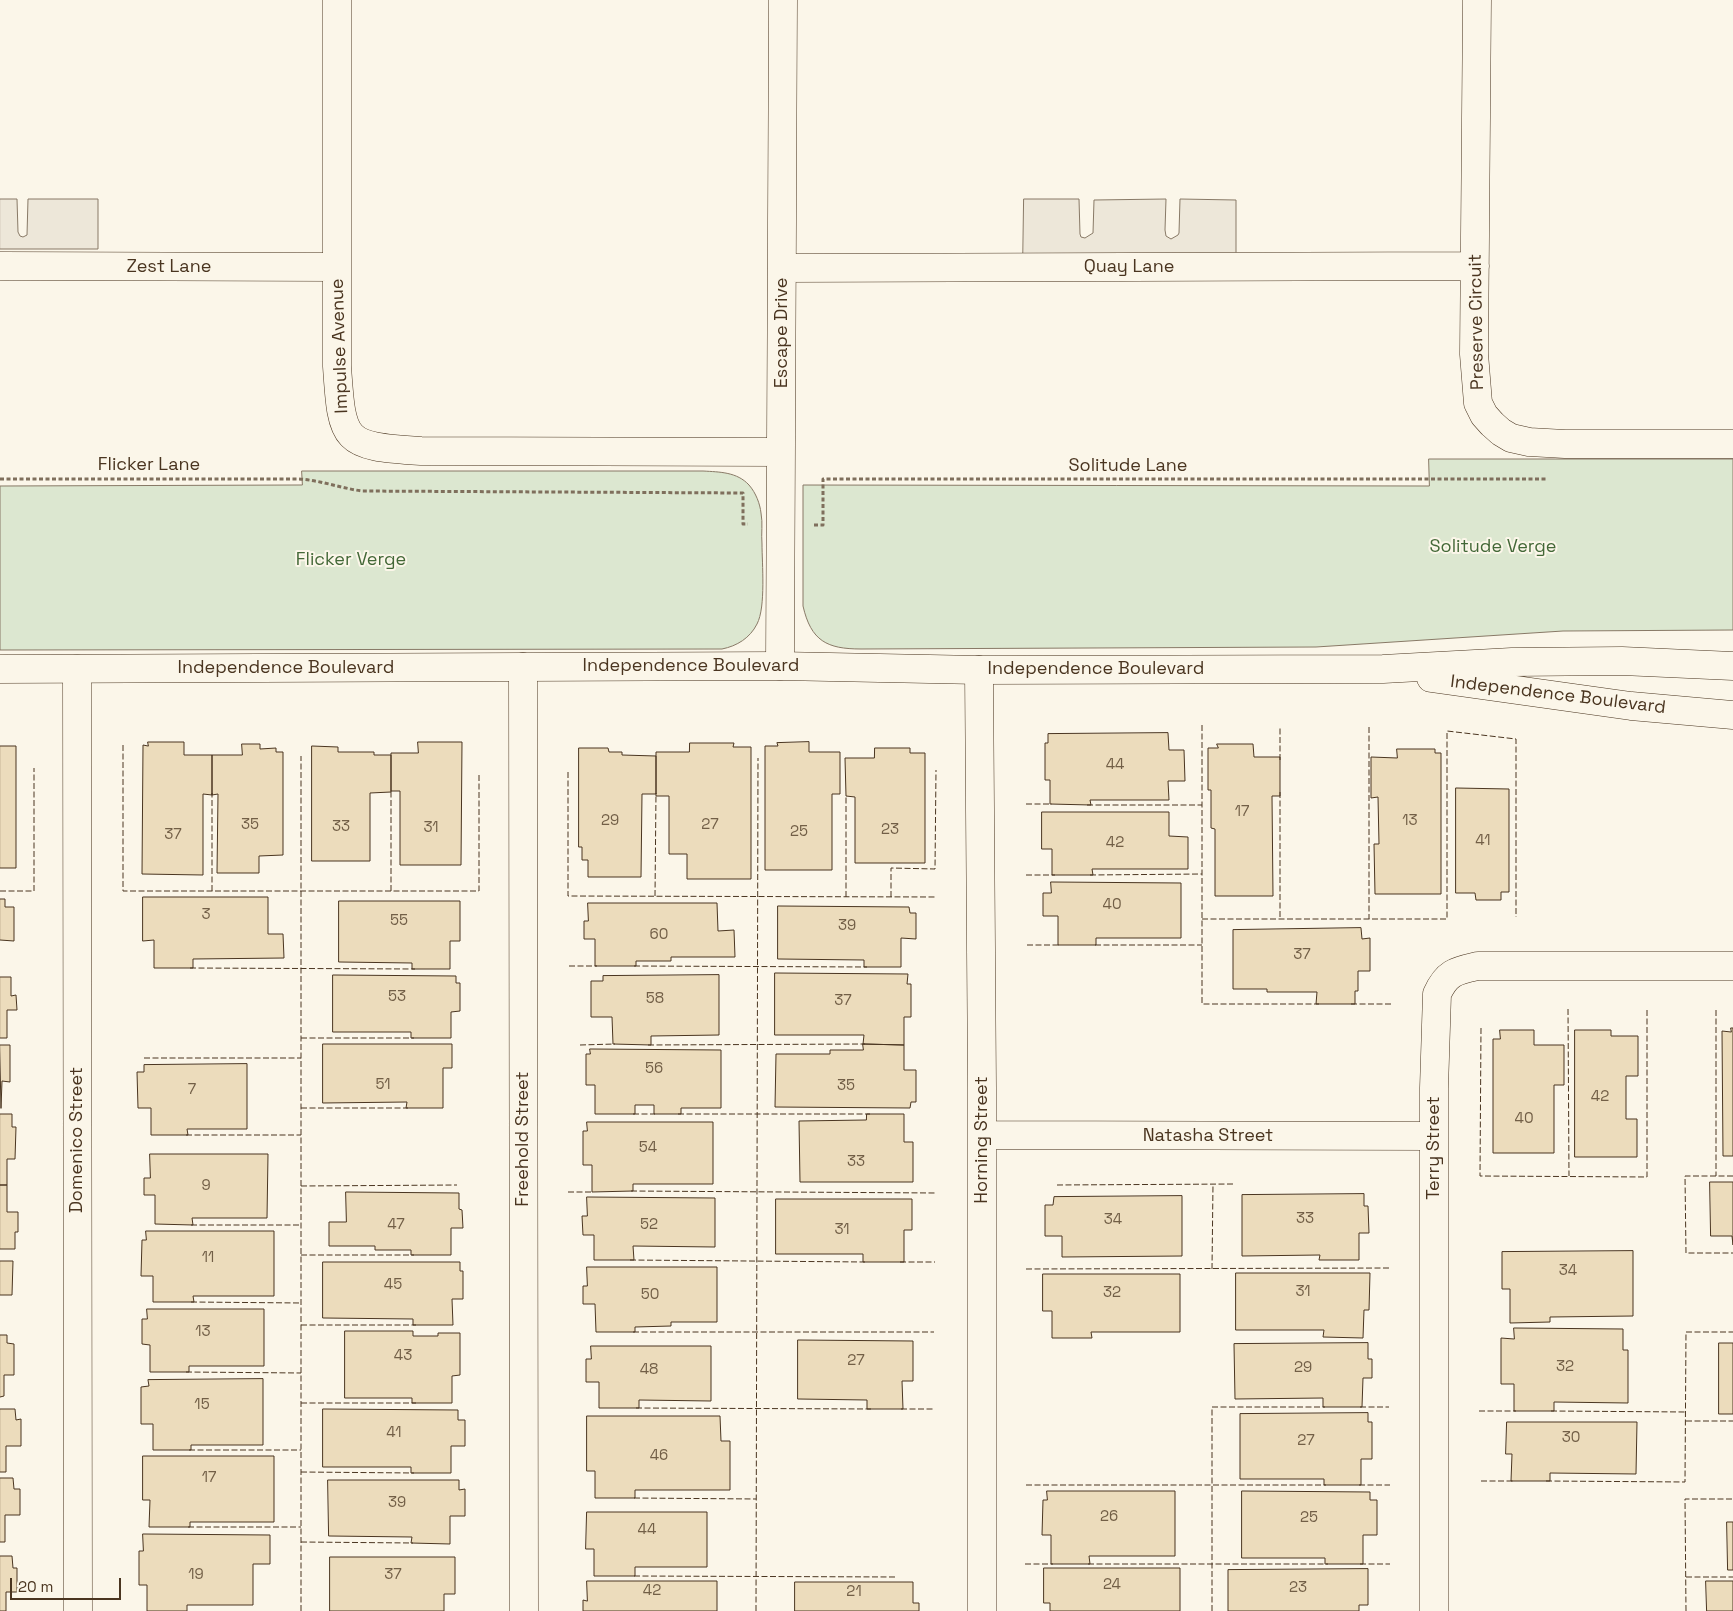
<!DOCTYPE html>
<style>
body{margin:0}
#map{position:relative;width:1733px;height:1611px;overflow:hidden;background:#fbf6e9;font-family:"Space Grotesk",sans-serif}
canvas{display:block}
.scale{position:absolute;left:10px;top:1578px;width:111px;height:22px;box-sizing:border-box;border:2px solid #4a3520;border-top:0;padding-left:6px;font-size:15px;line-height:18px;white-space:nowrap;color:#4a3520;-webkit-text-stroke:4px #fbf6e9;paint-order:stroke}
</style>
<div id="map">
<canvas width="1733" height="1611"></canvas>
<div class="scale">20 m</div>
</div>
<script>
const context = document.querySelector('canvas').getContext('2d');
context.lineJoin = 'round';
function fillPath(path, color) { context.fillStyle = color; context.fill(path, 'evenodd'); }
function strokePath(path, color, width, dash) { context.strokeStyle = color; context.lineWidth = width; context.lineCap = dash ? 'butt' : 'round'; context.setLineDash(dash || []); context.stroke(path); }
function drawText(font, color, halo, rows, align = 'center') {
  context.font = font + ' "Space Grotesk",sans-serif'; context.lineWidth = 4; context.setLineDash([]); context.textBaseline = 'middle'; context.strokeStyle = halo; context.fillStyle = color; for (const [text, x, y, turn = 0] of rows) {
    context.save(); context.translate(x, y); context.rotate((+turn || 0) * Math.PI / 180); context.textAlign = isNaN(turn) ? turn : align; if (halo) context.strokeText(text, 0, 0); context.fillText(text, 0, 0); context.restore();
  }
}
const green = new Path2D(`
 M1429 459H1733V630L1563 631 1316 647 861 649C827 649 811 641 803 606V485L1429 486Z
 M302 471H703C720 472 737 472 749 485 756 493 760 504 761 513 763 523 761 534 762 544 762 563 766 607 757 624 750 638 737 646 722 649L0 650V486L302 485Z`);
fillPath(green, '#dce7d0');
strokePath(green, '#887966', 1);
const parking = new Path2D(`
 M0 199H17L18 232 20 236 23 237 27 235 28 199H98V249H0Z
 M1024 199H1079L1080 234 1081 237 1085 238 1093 233 1094 200 1166 199 1165 230 1166 236 1171 239 1178 235 1179 233 1180 199 1236 200V267H1023Z`);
fillPath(parking, '#ede7d9');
strokePath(parking, '#887966', 1);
const building = new Path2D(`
 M1168 733 1169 750H1184L1185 781H1168L1169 800H1090L1091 805 1050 804V780H1045V743H1048V734Z
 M148 742H184V755H212V795L203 794V875L142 874 143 745 148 746Z
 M418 742H462L461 865H400V791H391V753H418Z
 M809 742V752H840V794H832V870H765V746H778L777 743Z
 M690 743H734L733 747H751V879H687V854H669V796H656V752H689Z
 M242 744H260V749L276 748V752H283V855L259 856V873H217L218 794 212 795V755H242Z
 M1217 744H1253L1254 757H1280V796H1272L1273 896H1215V829L1211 828V790H1208V748H1218Z
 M0 746H16V868H0Z
 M312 746 338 747V752H374V755H391V792L370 793V861H312Z
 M579 748H608L609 752H622V755L656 756V794H642L641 877H588V860H582V847H579Z
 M875 748H910V753H925V863H855V797L846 796 845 758H874Z
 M1397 749H1435V753H1441V894H1375L1374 844H1379L1378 797 1371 798V757L1397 758Z
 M1456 788 1509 789V892H1501V900H1476L1475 893H1456Z
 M1042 812H1169V836L1188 837V869H1092L1093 875H1052V849H1042Z
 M1051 882 1181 883V938H1096V945H1058V916H1043V893H1051Z
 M143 897H268V934H283L284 958 193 959V968H154V940L143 941Z
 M0 899H5V907H14V941L0 940Z
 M339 901H460V941H450V969H412V963L339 962Z
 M588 903H717L718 931 734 930 735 957H671V961H636V966H595V939H584V921H588Z
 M778 906 909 907 910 913H916V939L901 938V967H864V960L778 959Z
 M1361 928 1362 939 1370 938V971H1358V991H1355V1004H1316L1317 992H1267V989H1233V930Z
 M775 973 908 974 907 984H911V1017H904V1045L863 1044 864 1035H775Z
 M333 975 456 976V983H460V1011L451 1012V1038H411V1032H333Z
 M719 975V1035L651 1036V1045L613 1044 612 1017H591V981H603V976Z
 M0 977H11V996L16 995 17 1010H7V1038H0Z
 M1731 1028H1733V1156H1723L1722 1031 1731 1032Z
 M1500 1030H1534V1045H1564V1085H1554V1153H1493V1039H1500Z
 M1575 1030H1611V1036H1638V1076H1626V1119H1637V1157H1575Z
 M323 1044H452V1068H443V1108H406L407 1102 323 1103Z
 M863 1044 904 1045V1070H916V1102H911L910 1108 775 1107 776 1054H830V1050H863Z
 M0 1045H10V1082L2 1081 1 1108Z
 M590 1049 721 1050V1108H681V1114H654V1105H635V1114H595V1085H586V1054H590Z
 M247 1064V1129H187L188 1135H151V1108H138L137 1072H144V1065Z
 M0 1114H12V1127H16L15 1159H7V1185H0Z
 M867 1114H904V1142H913V1182H800L799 1121 866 1120Z
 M587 1122H713V1184H633V1191L592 1192V1165H583V1131H587Z
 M150 1154H268L267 1218H192L193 1225 155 1224V1195H144V1178H150Z
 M1710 1182H1733V1245L1732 1236H1711Z
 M0 1185H7V1212H18V1232H15V1249H0Z
 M346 1192 459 1193V1209L462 1210 463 1228H451V1255H411V1250H375V1246H329V1222H346Z
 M1364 1194V1206H1368L1369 1233H1359V1260H1319L1320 1255 1242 1256V1195Z
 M1182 1196V1256L1062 1257V1236H1045V1205H1053L1054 1197Z
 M587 1197 715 1198V1247L633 1246 634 1260H594V1235H583L582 1216H587Z
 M776 1199H912V1230H904V1262H863V1254H776Z
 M146 1231H274V1296H193L194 1302H153V1276H141L142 1240H146Z
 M1633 1251V1316L1550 1317V1322L1510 1323V1289H1502V1252Z
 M0 1261H13L12 1295H0Z
 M323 1262H460V1271H463V1299H452L453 1325H413V1319L323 1318Z
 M587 1267H717V1322H671V1326L635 1327V1332H596L595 1304H583V1286H587Z
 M1236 1273H1370L1369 1310H1364L1363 1338 1323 1337 1324 1330H1236Z
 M1043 1274H1180V1332H1091L1092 1338H1052V1311H1043Z
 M147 1309H264V1366H189V1372H150V1345L142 1344V1319H147Z
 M1514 1328 1623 1329V1350H1628V1403L1554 1402V1411H1514V1384H1501V1338L1514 1339Z
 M345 1331H413V1336H438V1333H460V1375L452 1376V1403H412V1398H345Z
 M0 1335H7V1343L14 1344V1375H4V1396L0 1397Z
 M798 1340 913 1341V1381H902L903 1409H867V1400L798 1399Z
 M1368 1343V1359H1372V1378H1363L1362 1407H1323V1398L1235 1399 1234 1344Z
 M1719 1343H1733V1414H1719Z
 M591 1346H711V1401L639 1400V1408H599V1382H586V1359H591Z
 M263 1379V1445H191V1450H153V1424H141V1387L149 1386 148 1380Z
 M0 1409H15L16 1420 21 1419V1446H6V1472H0Z
 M323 1409 458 1410V1420H465V1446H451V1473H411V1467H323Z
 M1368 1413V1422H1372V1459H1361V1485H1324V1479H1240V1414Z
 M587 1416H720L721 1441H730V1490H635V1498H595V1471H587Z
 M1507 1422H1637L1636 1474 1550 1473V1481H1511L1512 1454H1506Z
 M143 1456H274V1522H190V1527H149L150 1500H143Z
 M0 1478H13L14 1489H20V1515H5V1542H0Z
 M328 1480H459V1490L465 1489V1516H450V1544L411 1543 412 1537 329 1536Z
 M1047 1491H1175V1556H1089L1090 1564H1051V1535H1042L1043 1500H1047Z
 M1242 1491 1370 1492V1500H1377V1535H1363V1564H1325V1558H1242Z
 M587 1512H707V1567H635V1576H594V1549H586Z
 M1727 1522H1733V1570H1728Z
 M143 1534 270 1535V1564H253V1605H187V1611H147V1585H139V1551H143Z
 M0 1556H12L13 1568H17V1592H6V1611H0Z
 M330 1557H455V1594H444V1611H330Z
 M1044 1568H1180V1611H1050V1603H1044Z
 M1368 1569V1605H1359V1611H1228V1570Z
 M587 1581H717V1611H583V1600L587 1601Z
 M1706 1581H1733V1611H1707Z
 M795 1582H913V1603H919V1611H795Z`);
fillPath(building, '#ecdcbc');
strokePath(building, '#4a3520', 1);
const minor = new Path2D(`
 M337 0V366C342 443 343 446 421 451L781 452
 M1477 0 1474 354 1478 403 1484 415 1492 424 1501 432 1511 438 1529 442 1565 444H1733
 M0 266 337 267
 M782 268 1475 266
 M780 666 783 0
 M523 667 524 1611
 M77 669 78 1611
 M979 670 982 1088V1611
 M982 1135 1434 1136
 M1434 1611V1088L1437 994C1447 972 1456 971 1478 966H1733`);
const tertiary = new Path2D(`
 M0 669 780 666 979 670 1383 669 1512 662 1622 661 1733 666
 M1431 678 1631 706 1733 715`);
strokePath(minor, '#4a3520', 29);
strokePath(tertiary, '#4a3520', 29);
strokePath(new Path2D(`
 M0 479H298C320 480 340 488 362 491L743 493V524H748
 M814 525H823V479H1547`), '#7f6f5c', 3, [4, 2.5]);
strokePath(minor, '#fbf6e9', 28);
strokePath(tertiary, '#fbf6e9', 28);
strokePath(new Path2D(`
 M1202 725V1004H1319
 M1369 727V919
 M123 745V891H479V775
 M1280 760V727
 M568 772V896L935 897
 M1280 792V919
 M1026 804H1052
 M1087 805H1202
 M1026 875H1055
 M1090 875 1202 874
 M0 891H34V768
 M212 891V793
 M391 891V791
 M655 896 656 793
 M846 897V795
 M891 897V868L935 869 936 770
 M1202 919H1447V731L1516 739V917
 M1027 945H1060
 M1095 945H1202
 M569 966H597
 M634 966 867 967
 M190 968 415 969
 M1351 1004H1391
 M1568 1009 1569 1176
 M1716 1010V1176
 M1481 1028 1480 1176 1647 1177V1010
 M301 1038H414
 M580 1045 615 1044
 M648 1045 865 1044
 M144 1058H301
 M301 1108H408
 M633 1114H655
 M678 1114H870
 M186 1135H301
 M1733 1176H1685L1686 1253H1733
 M1057 1185 1235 1184
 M301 1186 457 1185
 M631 1191 935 1193
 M568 1192H593
 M191 1225H301
 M301 1255H414
 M630 1260 865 1262
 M900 1262H935
 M1026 1269 1391 1268
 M1212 1269 1213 1184
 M191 1302 301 1303
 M301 1325H416
 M633 1332H934
 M186 1372 301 1373
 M301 1403H416
 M1360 1407H1389
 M636 1408 871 1409
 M901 1409H933
 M1479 1411H1516
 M1551 1411 1686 1412
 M1686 1421H1733
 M189 1450H301
 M301 1472 414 1473
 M1481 1481H1514
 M1546 1481 1685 1482 1686 1332H1733
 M1026 1485H1326
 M1359 1485H1390
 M634 1498 756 1499
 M188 1527H301
 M301 1542 413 1543
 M1025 1564H1053
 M1088 1564H1328
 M1360 1564H1390
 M634 1576 896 1577
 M1686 1577H1733
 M301 1611V756
 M756 1611 758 758
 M1212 1611V1407H1325
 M1686 1611 1685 1499H1733`), '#4a3520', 1, [6, 2.5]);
drawText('15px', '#725f47', null, [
 ["44",1115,765],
 ["17",1242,812],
 ["29",610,821],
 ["13",1410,821],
 ["35",250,825],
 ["27",710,825],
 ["33",341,827],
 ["31",431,828],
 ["23",890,830],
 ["25",799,832],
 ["37",173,835],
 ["41",1483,841],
 ["42",1115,843],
 ["40",1112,905],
 ["3",206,915],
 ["55",399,921],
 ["39",847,926],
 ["60",659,935],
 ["37",1302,955],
 ["53",397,997],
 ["58",655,999],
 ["37",843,1001],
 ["56",654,1069],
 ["51",383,1085],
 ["35",846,1086],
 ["7",192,1090],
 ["42",1600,1097],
 ["40",1524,1119],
 ["54",648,1148],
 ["33",856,1162],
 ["9",206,1186],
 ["33",1305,1219],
 ["34",1113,1220],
 ["47",396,1225],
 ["52",649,1225],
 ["31",842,1230],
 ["11",208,1258],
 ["34",1568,1271],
 ["45",393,1285],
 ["31",1303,1292],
 ["32",1112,1293],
 ["50",650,1295],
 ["13",203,1332],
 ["43",403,1356],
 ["27",856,1361],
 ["32",1565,1367],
 ["29",1303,1368],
 ["48",649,1370],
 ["15",202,1405],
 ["41",394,1433],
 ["30",1571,1438],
 ["27",1306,1441],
 ["46",659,1456],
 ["17",209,1478],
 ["39",397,1503],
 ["26",1109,1517],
 ["25",1309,1518],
 ["44",647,1530],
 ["19",196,1575],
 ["37",393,1575],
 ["24",1112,1585],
 ["23",1298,1588],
 ["42",652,1591],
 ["21",854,1592]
]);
drawText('18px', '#4a3520', '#fbf6e9', [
 ["Zest Lane",169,267],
 ["Quay Lane",1129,267],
 ["Preserve Circuit",1477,322,-91],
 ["Escape Drive",782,333,-90],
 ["Impulse Avenue",340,346,-92],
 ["Flicker Lane",149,465],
 ["Solitude Lane",1128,466],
 ["Independence Boulevard",691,666],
 ["Independence Boulevard",286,668],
 ["Independence Boulevard",1096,669],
 ["Independence Boulevard",1558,695,7],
 ["Natasha Street",1208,1136],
 ["Freehold Street",523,1139,-90],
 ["Domenico Street",77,1140,-90],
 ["Horning Street",982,1140,-90],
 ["Terry Street",1434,1148,-90]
]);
drawText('18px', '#436837', '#fbf6e9', [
 ["Solitude Verge",1493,547],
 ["Flicker Verge",351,560]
]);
</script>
